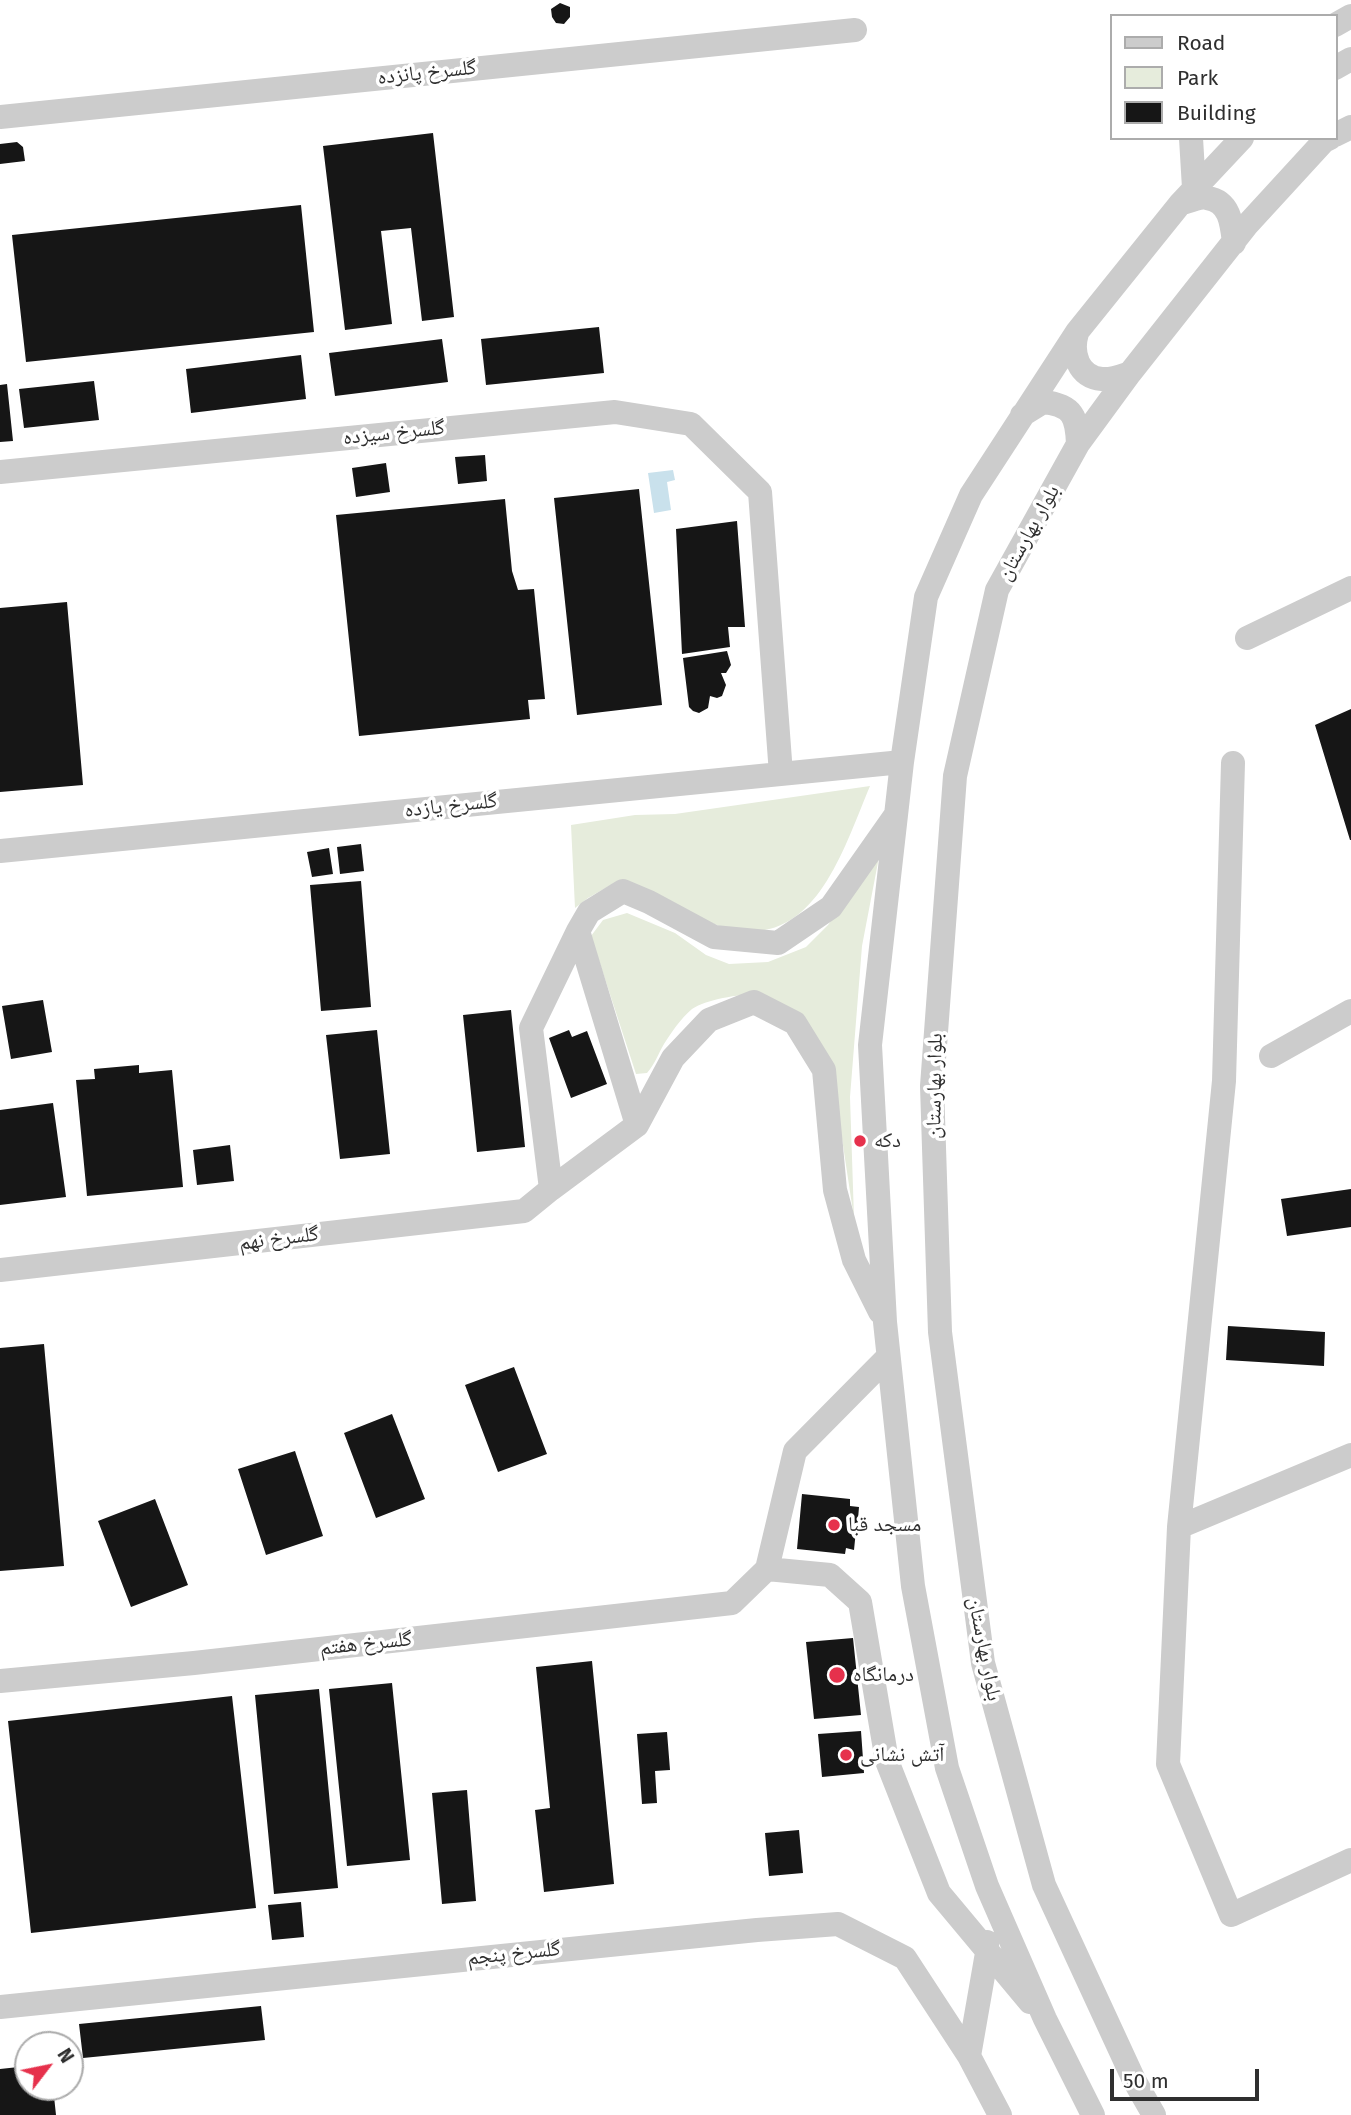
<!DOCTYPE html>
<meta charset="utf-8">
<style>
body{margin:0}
#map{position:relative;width:1351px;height:2115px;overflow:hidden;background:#fff;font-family:"Fira Sans",sans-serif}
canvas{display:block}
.legend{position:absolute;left:1110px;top:14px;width:228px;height:126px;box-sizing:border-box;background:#fff;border:2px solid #acacac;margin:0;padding:9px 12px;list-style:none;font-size:21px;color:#2f2f2f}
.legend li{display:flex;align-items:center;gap:14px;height:35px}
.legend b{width:35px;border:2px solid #acacac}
.north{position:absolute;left:14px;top:2031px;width:70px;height:70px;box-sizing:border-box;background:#fff;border:2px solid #acacac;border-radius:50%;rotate:58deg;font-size:19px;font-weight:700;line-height:28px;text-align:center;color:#2f2f2f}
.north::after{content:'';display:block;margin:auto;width:24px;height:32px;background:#e6314c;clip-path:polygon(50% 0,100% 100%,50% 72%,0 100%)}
.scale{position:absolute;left:1110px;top:2069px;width:149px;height:32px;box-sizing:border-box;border:4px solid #2f2f2f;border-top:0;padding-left:9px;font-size:21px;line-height:24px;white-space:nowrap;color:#2f2f2f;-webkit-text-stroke:5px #fff;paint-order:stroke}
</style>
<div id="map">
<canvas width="1351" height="2115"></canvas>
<ul class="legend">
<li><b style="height:9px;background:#ccc"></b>Road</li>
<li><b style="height:19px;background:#e6ecdc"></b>Park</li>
<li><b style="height:19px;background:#161616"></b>Building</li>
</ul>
<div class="north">N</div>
<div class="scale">50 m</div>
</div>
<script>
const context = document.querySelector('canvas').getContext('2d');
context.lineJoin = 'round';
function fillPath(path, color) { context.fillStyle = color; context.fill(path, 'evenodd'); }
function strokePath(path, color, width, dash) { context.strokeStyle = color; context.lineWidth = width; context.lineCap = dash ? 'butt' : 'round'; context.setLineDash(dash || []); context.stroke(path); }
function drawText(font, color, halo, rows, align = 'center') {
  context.font = font + ' "Fira Sans","Noto Naskh Arabic",sans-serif'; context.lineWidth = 7; context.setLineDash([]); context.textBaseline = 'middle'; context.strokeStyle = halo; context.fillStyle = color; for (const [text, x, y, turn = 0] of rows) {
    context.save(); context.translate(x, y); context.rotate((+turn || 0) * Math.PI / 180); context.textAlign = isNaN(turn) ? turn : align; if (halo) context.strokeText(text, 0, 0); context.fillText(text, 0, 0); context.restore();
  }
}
fillPath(new Path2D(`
 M870 786C842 852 813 956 720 926 710 923 701 917 691 912 666 902 641 892 616 882L588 898 575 908 571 825 635 815 675 814Z
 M879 857 862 946 850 1097 854 1218 831 1066 762 994C745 993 706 999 692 1009 681 1018 671 1033 664 1044 658 1054 655 1064 647 1073L636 1074 591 936 603 920 627 913 675 933 706 955 729 964 768 962 806 947 828 925Z`), '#e6ecdc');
fillPath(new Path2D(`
 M673 470 675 480 667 482 671 510 654 513 648 473Z`), '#c9e1ec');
fillPath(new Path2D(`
 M560 3 570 7V17L564 24 556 23 552 17 551 9Z
 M433 133 454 317 422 321 411 228 381 231 392 324 345 330 323 146Z
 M17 142 23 147 25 161 0 164V144Z
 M301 205 314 332 26 362 12 235Z
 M599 327 604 373 486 385 481 339Z
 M442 339 448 382 335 396 329 353Z
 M301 355 306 399 191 413 186 369Z
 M94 381 99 420 24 428 19 389Z
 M7 384 13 441 0 442V385Z
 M485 455 487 481 458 484 455 457Z
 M386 463 390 492 356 497 352 468Z
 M639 489 662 705 577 715 554 498Z
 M505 499 512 571 518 590 534 589 545 699 528 700 530 719 359 736 336 515Z
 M737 521 745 627H728L730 647 682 654 676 529Z
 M67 602 83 785 0 792V608Z
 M727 651 731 665 726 673H721L726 685 722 696 717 698 710 696 708 708 699 713 693 711 689 707 683 658Z
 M1351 709V840H1350L1315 725Z
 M361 844 364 871 340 874 337 847Z
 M329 848 333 874 312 877 307 852Z
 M361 881 371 1007 321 1011 310 885Z
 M43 1000 52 1052 11 1059 2 1006Z
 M511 1010 525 1147 477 1152 463 1015Z
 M377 1030 390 1154 340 1159 326 1035Z
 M569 1030 572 1037 587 1031 607 1084 571 1098 549 1038Z
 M139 1065V1073L172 1070 183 1187 87 1196 76 1080 95 1079 94 1069Z
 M53 1103 66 1197 0 1205V1110Z
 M230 1145 234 1181 197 1185 193 1150Z
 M1351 1189V1227L1287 1236 1281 1199Z
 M1228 1326 1325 1332 1324 1366 1226 1360Z
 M44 1344 64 1566 0 1571V1348Z
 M514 1367 547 1454 498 1472 465 1385Z
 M392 1414 425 1499 376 1518 344 1433Z
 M295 1451 323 1536 266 1555 238 1469Z
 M802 1494 850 1499V1506L859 1507 858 1519 869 1520 868 1532 856 1530 854 1550 846 1548 845 1554 797 1549Z
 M155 1499 188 1585 131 1607 98 1521Z
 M853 1638 861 1715 814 1719 806 1642Z
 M592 1661 614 1884 544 1892 535 1810 550 1808 536 1667Z
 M392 1683 410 1860 347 1866 329 1689Z
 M319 1689 338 1888 274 1894 255 1695Z
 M232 1696 256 1908 31 1933 8 1721Z
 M861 1731 864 1773 822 1777 818 1734Z
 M667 1732 670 1770 655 1771 657 1803 642 1804 637 1734Z
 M467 1790 476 1901 442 1904 432 1793Z
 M799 1830 803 1873 769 1876 765 1833Z
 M301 1902 304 1937 272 1940 268 1905Z
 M261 2006 265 2040 83 2058 79 2024Z
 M28 2066V2087H53L56 2115H0V2069Z`), '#161616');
strokePath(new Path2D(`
 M1335 25 1351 16
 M1335 68 1351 59
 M0 117 855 30
 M1335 135 1351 127
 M1191 138 1194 188
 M1180 204C1187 202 1200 196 1207 198 1230 201 1232 224 1234 243
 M1077 333C1071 353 1078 377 1102 379 1112 380 1121 376 1130 373
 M1022 415 1043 402C1073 405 1077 417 1078 444
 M0 472 615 412 691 424 760 492 781 774
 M1247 638 1351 588
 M1233 763 1224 1081 1179 1527 1168 1764 1231 1915 1351 1860
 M0 851 902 762
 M578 931 589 912 623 891 649 902 714 937 778 943 831 907 895 816
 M1271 1056 1351 1011
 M637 1125 578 931 531 1028 551 1189 637 1125 673 1058 709 1020 754 1002 795 1023 824 1070 835 1190 854 1260 880 1312
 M0 1270 524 1211 551 1189
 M1179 1527 1351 1455
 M767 1569 830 1575 860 1602 887 1761 939 1893 1030 2002
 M0 1681 194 1663 732 1603 767 1569 795 1451 888 1357
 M987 1942V1953L969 2056 1000 2115
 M0 2007 757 1930 838 1924 905 1958 969 2056
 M1093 2115 1045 2019 987 1886 947 1768 913 1586 885 1322 870 1045 902 762 926 597 971 495 1077 332 1180 204 1242 138
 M1154 2115 1134 2080 1044 1885 983 1663 940 1332 932 1086 955 776 997 590 1078 444 1130 373 1246 226 1324 141 1330 138`), '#ccc', 24);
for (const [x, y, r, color] of [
 [860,1141,7,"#e6314c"],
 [834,1525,7,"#e6314c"],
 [837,1675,9,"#e6314c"],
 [846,1755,7,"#e6314c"]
]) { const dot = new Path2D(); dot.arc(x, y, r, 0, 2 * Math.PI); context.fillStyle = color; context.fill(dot); strokePath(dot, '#fff', 2.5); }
drawText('21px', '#2f2f2f', '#fff', [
 ["گلسرخ پانزده",427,73,-6],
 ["گلسرخ سیزده",394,433,-6],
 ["بلوار بهارستان",1029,533,-61],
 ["گلسرخ یازده",451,806,-6],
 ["بلوار بهارستان",935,1086,-89],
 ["گلسرخ نهم",279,1239,-7],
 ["گلسرخ هفتم",366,1644,-6],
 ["بلوار بهارستان",984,1649,79],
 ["گلسرخ پنجم",514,1954,-6]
]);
drawText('21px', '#2f2f2f', '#fff', [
 ["دکه",874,1141],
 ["مسجد قبا",848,1525],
 ["درمانگاه",853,1675],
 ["آتش نشانی",860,1755]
], 'left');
</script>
